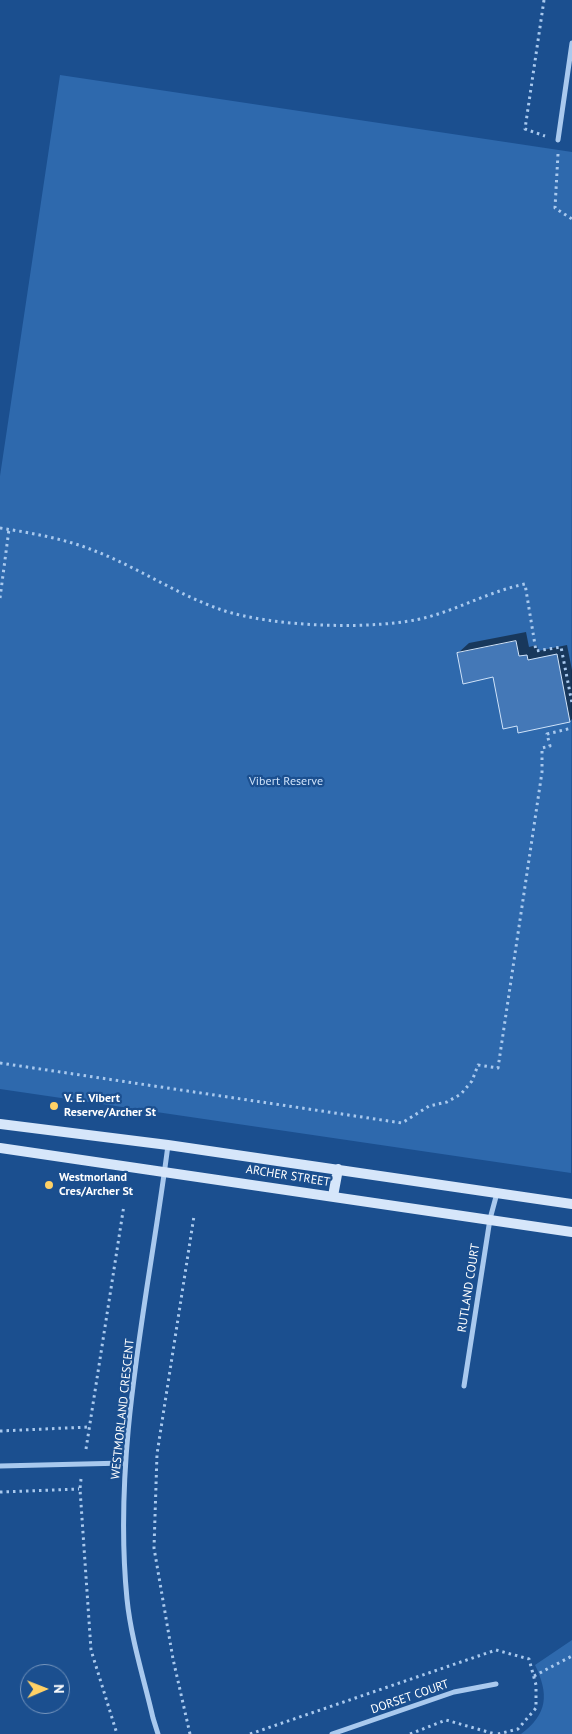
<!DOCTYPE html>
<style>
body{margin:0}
#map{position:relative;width:572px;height:1734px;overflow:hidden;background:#1b4f8f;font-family:"PT Sans",sans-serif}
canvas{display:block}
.north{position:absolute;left:20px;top:1664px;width:50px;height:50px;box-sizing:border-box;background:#1b4f8f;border:1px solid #7695bc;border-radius:50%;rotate:89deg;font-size:14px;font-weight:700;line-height:20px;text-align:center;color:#fff}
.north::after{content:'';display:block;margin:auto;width:18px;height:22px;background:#ffd166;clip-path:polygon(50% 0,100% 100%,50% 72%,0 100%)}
</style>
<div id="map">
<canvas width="572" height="1734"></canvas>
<div class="north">N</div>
</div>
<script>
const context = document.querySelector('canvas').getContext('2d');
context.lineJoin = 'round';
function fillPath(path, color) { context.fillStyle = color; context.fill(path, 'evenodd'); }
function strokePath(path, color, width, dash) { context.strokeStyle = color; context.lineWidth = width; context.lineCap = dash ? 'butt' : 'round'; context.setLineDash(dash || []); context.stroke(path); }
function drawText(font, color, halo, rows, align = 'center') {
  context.font = font + ' "PT Sans",sans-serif'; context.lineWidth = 4.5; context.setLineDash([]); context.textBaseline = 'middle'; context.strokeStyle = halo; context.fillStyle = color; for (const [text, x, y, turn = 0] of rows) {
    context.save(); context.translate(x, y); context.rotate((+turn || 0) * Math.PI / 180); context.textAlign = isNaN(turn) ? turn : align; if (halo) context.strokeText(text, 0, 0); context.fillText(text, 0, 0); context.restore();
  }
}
fillPath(new Path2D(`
 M60 75 572 152 571 1173 0 1089V476Z
 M572 1640V1734H521C548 1714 549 1694 535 1665Z`), '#2e69ad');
fillPath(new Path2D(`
 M526 632 529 647 537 645 538 651 567 645 572 670V719L570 721 518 725 494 676 458 653 469 643Z`), '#0007');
const building = new Path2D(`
 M516 641 519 656 527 655 528 660 557 654 570 722 518 733 517 726 503 729 493 677 463 684 457 653Z`);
fillPath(building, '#4478b7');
strokePath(building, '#cfe3fa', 1);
strokePath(new Path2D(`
 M544 0 525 129 545 136
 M558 154 555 208 572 219
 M0 528C32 533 66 539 95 551 139 568 178 595 222 610 272 627 377 631 428 617 461 608 491 591 525 584L536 651 561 647 572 703
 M0 598 9 529
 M0 1063 402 1123 429 1106 447 1102 461 1094 472 1081 478 1065 498 1068 542 772V748L550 746 547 734 572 728
 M0 1431 89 1427
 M86 1449 124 1205
 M81 1479 80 1489 91 1650 117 1734
 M0 1492 79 1489
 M534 1676 572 1656
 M190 1734 173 1659 154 1548 157 1454 194 1216
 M250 1734 496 1650 529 1659 536 1685V1708L518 1729 498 1734
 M410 1734 446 1720 495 1734`), '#a9c9ee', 3, [2.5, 4]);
strokePath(new Path2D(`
 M558 140 572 43
 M464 1386 490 1219 497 1193
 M0 1466 125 1463
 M158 1734 153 1718C144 1679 131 1639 127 1599 112 1447 149 1295 168 1145
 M332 1734 454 1692 496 1684`), '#a9c9ee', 5);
strokePath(new Path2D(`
 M0 1124 168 1145 572 1204
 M0 1148 572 1232
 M333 1196 338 1169`), '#d6e6fa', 10);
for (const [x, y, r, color] of [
 [54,1106,5,"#ffd166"],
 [49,1185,5,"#ffd166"]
]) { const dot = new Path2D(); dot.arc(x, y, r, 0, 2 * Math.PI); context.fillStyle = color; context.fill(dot); strokePath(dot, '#1b4f8f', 2); }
drawText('12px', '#cfe3fa', '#1b4f8f', [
 ["Vibert Reserve",286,782]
]);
drawText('bold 12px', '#fff', '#1b4f8f', [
 ["V. E. Vibert",64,1099],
 ["Reserve/Archer St",64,1113],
 ["Westmorland",59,1178],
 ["Cres/Archer St",59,1192]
], 'left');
drawText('12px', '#fff', '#1b4f8f', [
 ["ARCHER STREET",288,1176,9],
 ["RUTLAND COURT",469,1288,-81],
 ["WESTMORLAND CRESCENT",123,1409,-84],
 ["DORSET COURT",410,1697,-19]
]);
</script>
